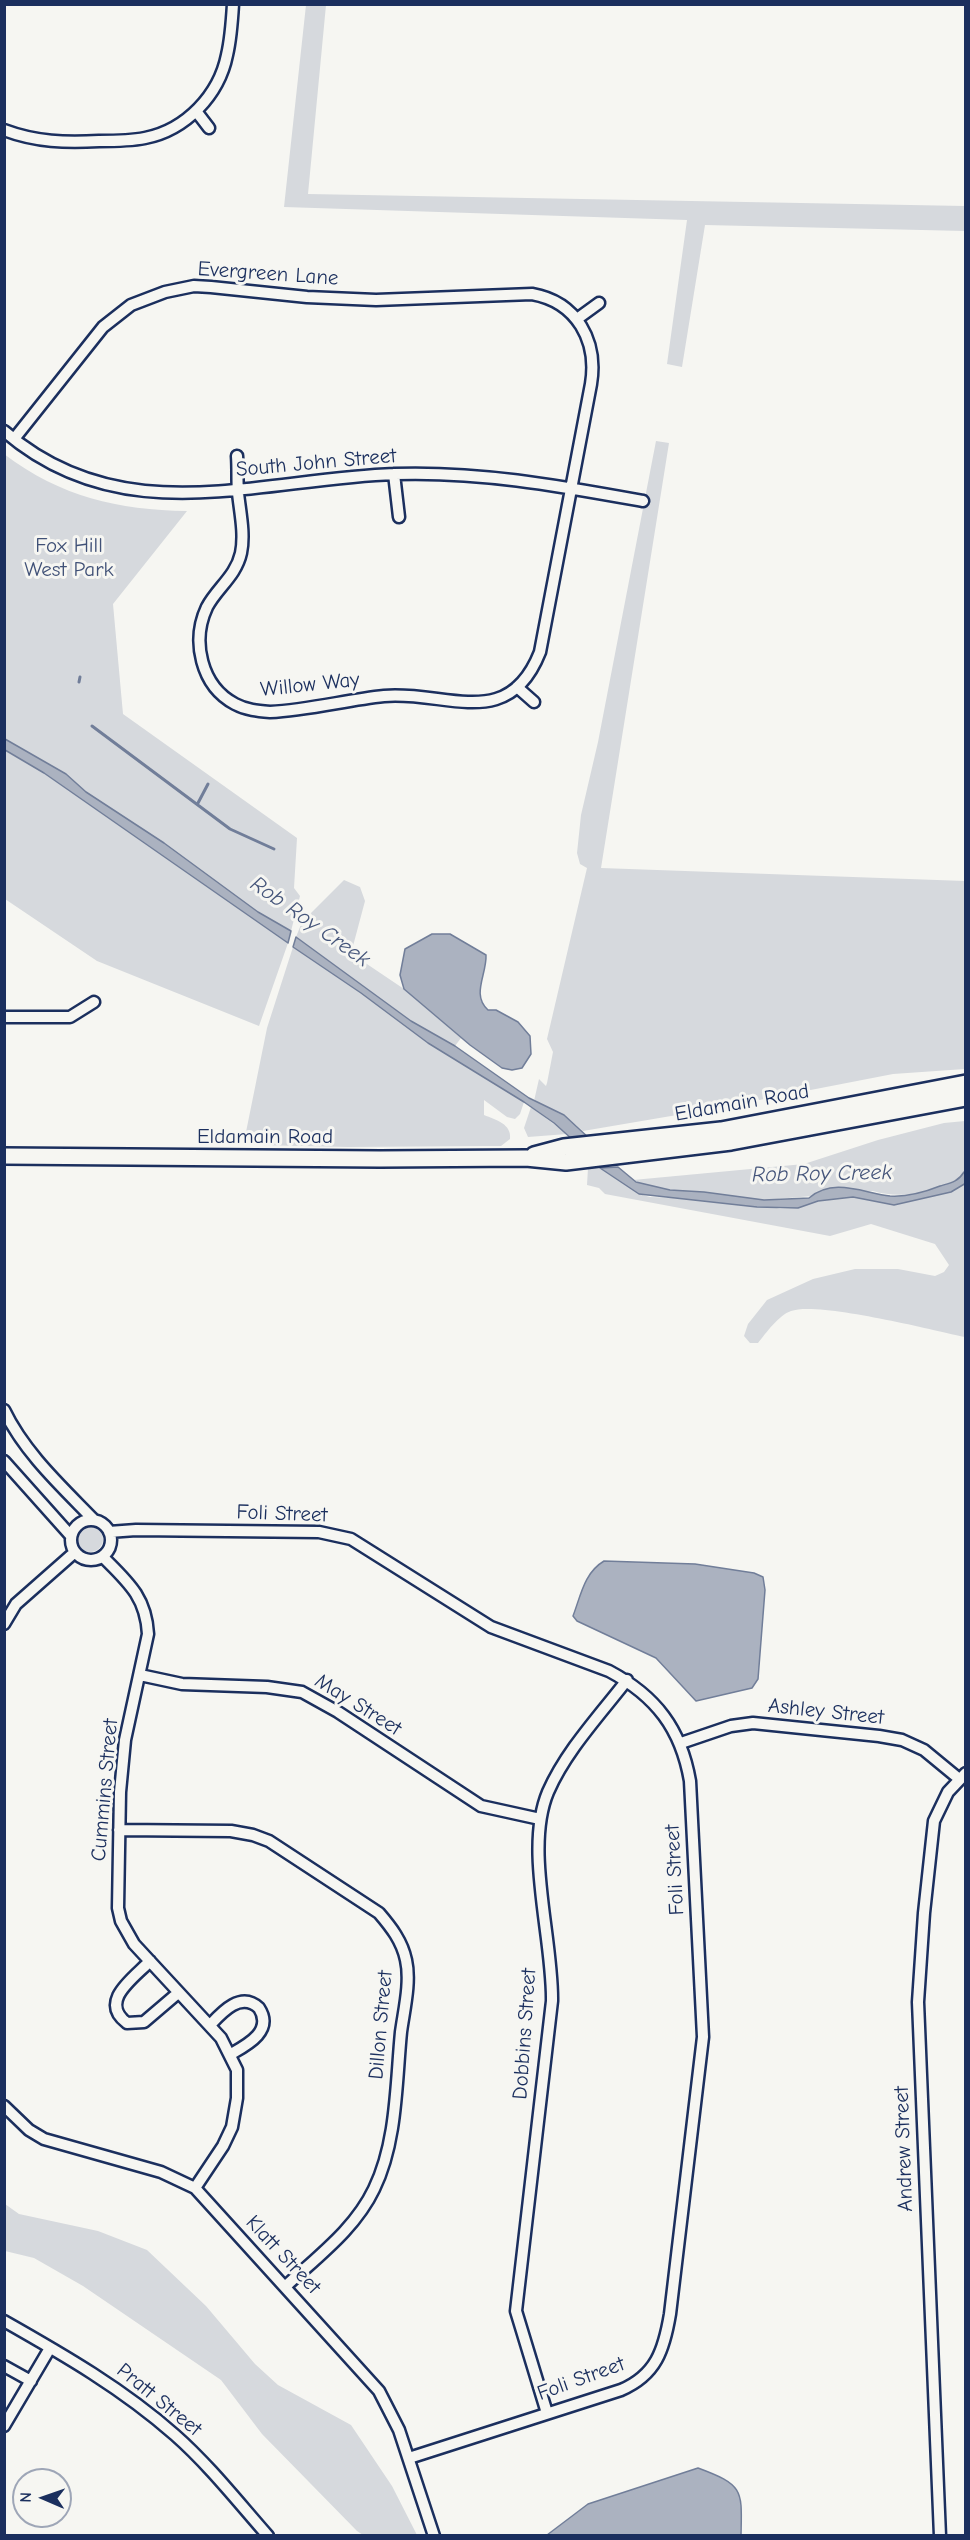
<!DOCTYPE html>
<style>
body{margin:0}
#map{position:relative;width:970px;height:2540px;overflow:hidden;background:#f6f6f2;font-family:"Comic Neue",sans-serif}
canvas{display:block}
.frame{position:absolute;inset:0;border:6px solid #1b2f5e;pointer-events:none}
.north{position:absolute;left:12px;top:2468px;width:60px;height:60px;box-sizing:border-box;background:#f6f6f2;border:2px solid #9ea6b7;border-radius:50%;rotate:272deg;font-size:16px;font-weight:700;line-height:24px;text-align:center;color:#1b2f5e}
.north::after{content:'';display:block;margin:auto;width:21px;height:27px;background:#1b2f5e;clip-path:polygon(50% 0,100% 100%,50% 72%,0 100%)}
</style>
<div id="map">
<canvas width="970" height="2540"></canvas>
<div class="frame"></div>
<div class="north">N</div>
</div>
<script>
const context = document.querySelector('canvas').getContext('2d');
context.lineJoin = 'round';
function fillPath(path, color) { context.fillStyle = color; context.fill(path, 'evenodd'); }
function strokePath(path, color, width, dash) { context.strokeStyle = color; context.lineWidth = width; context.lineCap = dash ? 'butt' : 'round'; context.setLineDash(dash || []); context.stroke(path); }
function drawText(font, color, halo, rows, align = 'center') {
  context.font = font + ' "Comic Neue",sans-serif'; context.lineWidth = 6; context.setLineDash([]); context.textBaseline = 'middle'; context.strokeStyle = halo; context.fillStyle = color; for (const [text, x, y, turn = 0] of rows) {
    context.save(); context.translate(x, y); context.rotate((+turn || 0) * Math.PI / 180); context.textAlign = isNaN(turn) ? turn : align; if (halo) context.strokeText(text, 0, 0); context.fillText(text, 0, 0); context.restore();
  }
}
fillPath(new Path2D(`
 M326 5 308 194 965 206V231L705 225 682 367 667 364 687 220 284 207 306 5Z
 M656 441 669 443 601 868 965 881V1069L893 1074 718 1108 583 1131 564 1115 534 1101 539 1079 546 1086 547 1083 553 1052 547 1039 587 868 580 864 577 853 581 815 598 742Z
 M4 454C61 497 118 510 187 511L113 604 123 714 297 838 294 888 300 896 291 931 258 912 86 792 66 774 5 739Z
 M4 750 44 773 288 943 259 1026 97 961 5 899Z
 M344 880 360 887 365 901 353 946 358 958 404 989 461 1038 455 1046 411 1021 296 937 302 922Z
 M293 947 361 993 428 1043 524 1102 520 1114 515 1119 507 1117 484 1100V1115C496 1120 512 1124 510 1139L501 1146H485L348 1147 255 1145 246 1141V1132L267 1028Z
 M531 1107 567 1134 528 1137 524 1128Z
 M965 1121V1172C962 1175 960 1179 955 1181 929 1193 901 1199 873 1191L764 1200 704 1192 670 1190 646 1185 633 1180 804 1164 878 1140 944 1123Z
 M588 1168H600L639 1194 650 1197 701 1199 757 1207 770 1206 780 1209 798 1208 818 1201 853 1197 894 1205 951 1192 965 1183V1337C932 1330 818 1301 791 1311 779 1315 766 1333 758 1343H750L744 1336 748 1324 767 1300 813 1279 855 1269H898L935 1276 944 1272 949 1265 935 1244 871 1224 830 1236 605 1194 599 1188 587 1185Z
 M77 1539a13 13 0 1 1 26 0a13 13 0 1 1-26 0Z
 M5 2204 19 2214 98 2231 147 2250 206 2306 255 2364 278 2385 351 2425 392 2486 417 2535H363L357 2531 262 2434 221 2380 83 2286 34 2258 5 2251Z`), '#d6d9dd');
const water = new Path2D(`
 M5 739 66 774 86 792 164 843 258 912 291 931 288 943 44 773 5 750Z
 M432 934H450L486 955C487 974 471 995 488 1010H496L518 1022 530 1036 531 1054 522 1068 512 1070 502 1068 470 1045 404 989 400 975 405 949Z
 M296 937 411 1021 455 1046 529 1098 564 1115 590 1139 573 1140 554 1123 524 1102 428 1043 361 993 293 947Z
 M618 1167 636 1182 670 1190 704 1192 764 1200 809 1198C834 1177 863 1193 890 1196 907 1197 925 1192 940 1186 950 1183 958 1182 964 1172H965L966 1183 951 1192 894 1205 853 1197 818 1201 798 1208 757 1207 639 1194 600 1168Z
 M604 1561 695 1564 754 1573 763 1577 765 1590 758 1679 752 1688 696 1701 656 1658 577 1621 573 1616C581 1595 584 1573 604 1561Z
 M698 2468C744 2485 742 2490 741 2535H547L588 2504Z`);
fillPath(water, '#abb2c0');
strokePath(water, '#717e99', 1.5);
strokePath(new Path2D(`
 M79 682 80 677
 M92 726 230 829 274 849
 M198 803 208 784`), '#717e99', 3);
const minor = new Path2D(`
 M196 111 209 128
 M4 130C36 142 66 143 99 141 114 141 130 141 145 138 186 130 219 95 227 55 231 38 232 21 233 4
 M577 319 599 303
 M4 431C122 533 257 479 394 474 479 471 560 486 643 501
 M14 439 103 327 131 305 165 292 194 286 211 287 307 297 376 300 532 294C577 302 598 341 591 384L540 652C508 733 446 690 384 696 346 700 309 710 270 712 258 711 246 710 235 704 201 686 191 641 207 607 217 588 236 576 241 553 245 534 240 512 238 493 237 481 238 469 237 456
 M394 474 399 517
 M517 687 534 702
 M4 1017H70L94 1002
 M4 1410C24 1452 61 1486 93 1519
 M4 1461 71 1536
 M71 1540a20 20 0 1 1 40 0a20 20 0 1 1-40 0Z
 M109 1532 136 1530 319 1532 351 1539 491 1627 609 1671C656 1696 681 1729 690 1781L703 2037 670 2314C664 2350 656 2375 621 2390L409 2458
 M103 1557C128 1582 146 1597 148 1634L125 1740 120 1792 118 1908 121 1921 134 1944 221 2038 237 2070V2098L232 2127 223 2146 195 2188
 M4 1624 16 1604 75 1552
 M140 1675 182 1684 267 1687 302 1692 338 1712 481 1806 540 1819
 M681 1743 731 1726 753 1723 879 1736 902 1740 924 1750 958 1778
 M119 1830 231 1831 253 1835 269 1841 379 1913C391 1927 402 1941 406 1960 411 1982 404 2010 401 2032 396 2083 397 2142 374 2189 355 2229 318 2256 286 2286
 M150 1961C134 1978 98 2001 127 2023L144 2022 178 1993
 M210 2025C222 2012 241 1991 259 2008 274 2031 247 2045 231 2054
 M4 2106 29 2130 44 2139 161 2172 195 2188 379 2391 399 2430 434 2536
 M4 2321C64 2355 123 2389 175 2435 209 2465 238 2502 268 2536
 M4 2366 31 2381
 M547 2413 516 2311 552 2001C553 1938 524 1849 548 1792 566 1751 599 1716 627 1680
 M4 2426 50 2348
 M940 2536 918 2002 924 1913 934 1821 948 1792 966 1773`);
const secondary = new Path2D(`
 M534 1155 564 1147 721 1130 966 1083
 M4 1156 380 1159 526 1158 566 1162 731 1142 966 1098`);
strokePath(minor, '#1b2f5e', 15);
strokePath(secondary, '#1b2f5e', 20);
strokePath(minor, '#f6f6f2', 10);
strokePath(secondary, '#f6f6f2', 15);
drawText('21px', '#1b2f5e', '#f6f6f2', [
 ["Evergreen Lane",268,274,4],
 ["South John Street",316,463,-5],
 ["Willow Way",310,685,-6],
 ["Eldamain Road",742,1103,-10],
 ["Eldamain Road",265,1137],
 ["Foli Street",282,1514,2],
 ["May Street",358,1705,32],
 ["Ashley Street",826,1712,6],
 ["Cummins Street",105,1790,-85],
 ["Foli Street",675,1870,-93],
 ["Dillon Street",381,2025,-85],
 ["Dobbins Street",525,2034,-86],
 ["Andrew Street",904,2149,-92],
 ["Klatt Street",283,2255,47],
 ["Foli Street",581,2379,-20],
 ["Pratt Street",159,2400,39]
]);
drawText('21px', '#405177', '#f6f6f2', [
 ["Fox Hill",69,546],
 ["West Park",69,570]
]);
drawText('italic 22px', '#46567b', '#f6f6f2', [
 ["Rob Roy Creek",310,922,35],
 ["Rob Roy Creek",822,1174,-1]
]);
</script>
